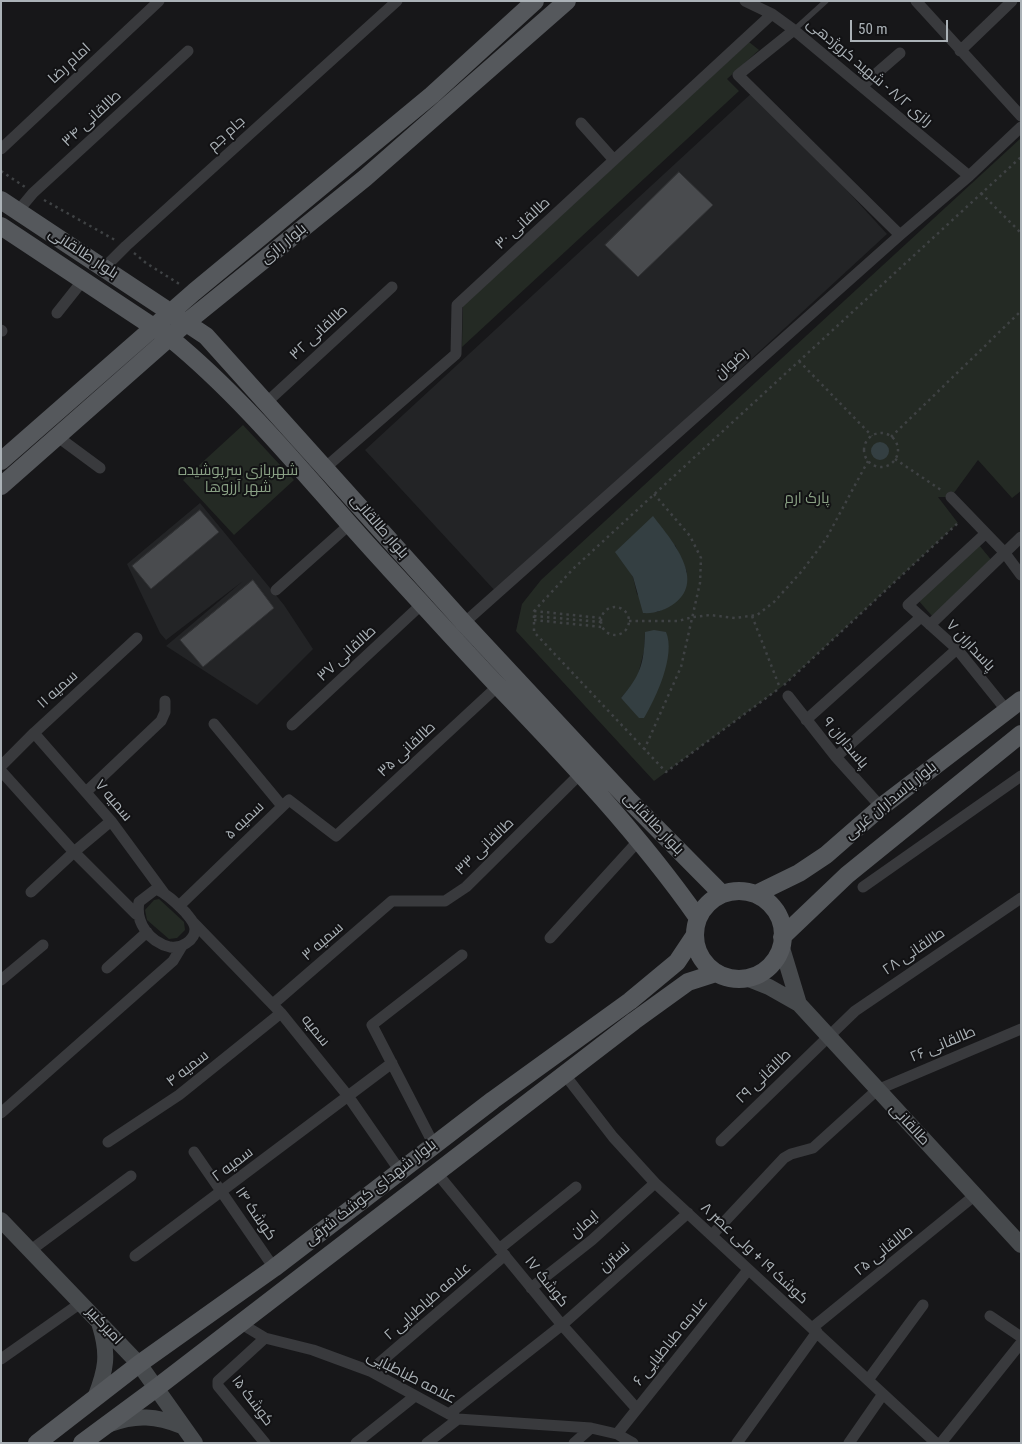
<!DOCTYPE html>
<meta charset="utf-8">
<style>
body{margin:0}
#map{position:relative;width:1022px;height:1444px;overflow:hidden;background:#171719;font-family:"Roboto Condensed",sans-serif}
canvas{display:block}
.frame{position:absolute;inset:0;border:2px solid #abb2b7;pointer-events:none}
.scale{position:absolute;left:850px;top:20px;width:98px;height:22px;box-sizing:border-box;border:2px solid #abb2b7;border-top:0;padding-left:6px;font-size:15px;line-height:18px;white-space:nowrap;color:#abb2b7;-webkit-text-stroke:4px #121214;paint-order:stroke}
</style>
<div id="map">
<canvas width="1022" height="1444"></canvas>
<div class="frame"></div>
<div class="scale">50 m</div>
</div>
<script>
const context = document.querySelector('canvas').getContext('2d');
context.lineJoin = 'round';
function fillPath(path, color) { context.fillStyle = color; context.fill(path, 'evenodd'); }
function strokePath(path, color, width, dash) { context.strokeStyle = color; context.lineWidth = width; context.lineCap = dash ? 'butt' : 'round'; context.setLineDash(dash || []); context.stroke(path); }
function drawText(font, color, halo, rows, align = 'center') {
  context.font = font + ' "Roboto Condensed",Cairo,sans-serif'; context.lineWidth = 4; context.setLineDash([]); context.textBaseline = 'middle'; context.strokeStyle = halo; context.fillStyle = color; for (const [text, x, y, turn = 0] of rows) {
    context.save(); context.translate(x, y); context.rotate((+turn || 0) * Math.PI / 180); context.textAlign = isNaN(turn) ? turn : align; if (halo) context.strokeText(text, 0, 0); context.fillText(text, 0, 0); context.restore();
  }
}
fillPath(new Path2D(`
 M755 90 887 234 497 593 365 450Z
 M200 503 284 605 313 649 257 705 166 646 243 581 166 640 160 633 127 564Z`), '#232426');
fillPath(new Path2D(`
 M749 42 759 50 727 79 739 91 462 347 463 306Z
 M1021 138V491L1012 498 978 460 951 497H938L958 523 784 685 654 781 516 631 522 604 541 580ZM675 545 687 572 664 609 657 612 637 594 633 577 627 567ZM645 632 644 718 621 698 637 679 644 651Z
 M243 425 294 480 234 535 183 480Z
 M979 545 993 562 932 616 918 600Z
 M159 899 184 922 185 930 177 938 169 939 147 920 145 910 154 900Z`), '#242a24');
fillPath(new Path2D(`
 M871 451a9 9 0 1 1 18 0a9 9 0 1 1-18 0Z
 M653 516C669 537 707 579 675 603 666 610 654 614 643 613L633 577 615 552Z
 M654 630 666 632C676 655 656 698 644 718H639L621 698C641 675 644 663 645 632Z`), '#343f42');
const building = new Path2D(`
 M679 172 713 205 638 277 605 245Z
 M200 510 219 532 151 589 132 566Z
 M253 580 274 608 203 667 180 640Z`);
fillPath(building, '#494b4e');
strokePath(building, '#313234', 1);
strokePath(new Path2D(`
 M1 171 25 187
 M981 193 1021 233
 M44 200 115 240
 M134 253 146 263 181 285
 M799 361 872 436
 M864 450a17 17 0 1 1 34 0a17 17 0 1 1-34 0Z
 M891 437 1021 311
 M895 459 941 490
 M601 621a14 14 0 1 1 28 0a14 14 0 1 1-28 0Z
 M534 611 601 618
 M534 616 601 622
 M752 616 780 688
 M534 620 602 627
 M629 621H678L693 617 710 615 735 618 757 615 774 602 802 571 826 539 868 461
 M784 685 959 522
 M777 690 666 772 534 632V611L574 568 1021 157
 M644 750 681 667 700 583 701 558 690 536 654 494`), '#3f4244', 2.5, [2.5, 4]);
strokePath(new Path2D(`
 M794 30 826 1`), '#393a3d', 5.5);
strokePath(new Path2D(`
 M745 1 772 14 794 30 969 176
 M916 1 1021 116
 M794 30 738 75 900 235
 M960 51 1012 1
 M862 86 900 53
 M581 123 614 160
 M1 149 159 1
 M18 211 33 193 188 51
 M104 268 126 246 397 1
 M57 313 84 279
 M1 330 2 331
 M267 402 392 287
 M58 437 100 468
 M326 467 456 354 457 305 772 14
 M951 497 1004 552 1021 575
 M985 534 908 605 957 649 1007 711
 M276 590 349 525
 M464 623 900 235 969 176 1021 127
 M930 625 1021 537
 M788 696 836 757 881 807
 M806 720 921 617
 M214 724 282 806
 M292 725 422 604
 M34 733 111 821 164 893
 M836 757 957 649
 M1 766 34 733 137 638
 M1 771 74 852 136 914
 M86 792 161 721 165 712V701
 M863 887 1021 776
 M156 889C168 894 177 904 186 913 190 918 195 923 195 929 195 941 180 949 170 947 149 942 135 922 139 902Z
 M31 892 74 852 111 821
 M179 906 289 800 336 836 498 686
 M192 921 281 1013 348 1096 400 1171
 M550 938 640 839
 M107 968 147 932
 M1 980 43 945
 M273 1004 392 901H445L466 887 581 773
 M565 1075 613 1137 655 1183 936 1443
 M1 1113 173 961 182 946
 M721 1141 855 1011 1021 898
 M108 1142 179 1095 281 1013
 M434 1145 372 1025 462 955
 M194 1152 274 1268
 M436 1172 562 1325 637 1409
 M712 1235 784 1158 791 1154 813 1148 877 1090 1021 1029
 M499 1249 576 1187
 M31 1250 131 1176
 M135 1256 392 1063
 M531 1288 592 1240 655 1183
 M990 1316 1021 1337
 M240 1323 265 1338 313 1350 370 1371 458 1419 591 1428 617 1434 633 1443
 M812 1328 974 1196
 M265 1338 218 1381V1386L265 1443
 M1 1359 82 1302
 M370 1371 505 1255
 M868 1380 923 1305
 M449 1414 562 1325 688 1213
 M617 1434 748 1270
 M356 1443 415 1396
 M427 1443 458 1419
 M574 1443 591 1428
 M737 1443 817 1332
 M849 1443 883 1394
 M941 1443 1021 1343`), '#393a3d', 11);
strokePath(new Path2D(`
 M749 979 769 987 799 1004 782 948
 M799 1004 1021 1245
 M1 1220 139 1364 195 1443
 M95 1398C106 1370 109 1355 100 1326
 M110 1424C136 1414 157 1416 182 1426`), '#474a4d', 16);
strokePath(new Path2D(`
 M1 200 206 336 464 623 627 798 722 894
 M1 226 170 338C252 405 318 492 390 569 426 608 461 647 497 685 569 760 639 834 698 918
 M1 461 194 292 432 95 535 1
 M1 486 187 322 365 178 567 1
 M695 935a44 44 0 1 1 88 0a44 44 0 1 1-88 0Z
 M756 894 799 873 826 855 881 807 1021 700
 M782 937 847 875 1021 734
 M37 1443 139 1364 274 1268 493 1100 630 1001 677 962 695 935
 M82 1443 155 1389 634 1021 688 982 716 973`), '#55585c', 18);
drawText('15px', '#abb2b7', '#121214', [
 ["امام رضا",70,64,-43],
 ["رازی ۸/۲ - شهید کروژدهی",869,73,40],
 ["طالقانی ۳۴",92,119,-43],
 ["جام جم",227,134,-42],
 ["طالقانی ۳۰",523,224,-43],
 ["بلوار رازی",284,244,-39],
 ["بلوار طالقانی",83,254,33],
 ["طالقانی ۳۲",319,333,-43],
 ["رضوان",732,364,-42],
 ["بلوار طالقانی",379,527,49],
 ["پاسداران ۷",970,646,47],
 ["طالقانی ۳۷",347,654,-43],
 ["سمیه ۱۱",58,690,-42],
 ["پاسداران ۹",845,743,50],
 ["طالقانی ۳۵",407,750,-43],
 ["سمیه ۷",113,801,50],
 ["بلوار پاسداران غربی",891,801,-39],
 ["سمیه ۵",245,821,-44],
 ["بلوار طالقانی",653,824,46],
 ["طالقانی ۳۳",485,847,-44],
 ["سمیه ۳",323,942,-41],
 ["طالقانی ۲۸",914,952,-34],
 ["سمیه",315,1031,51],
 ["طالقانی ۲۶",943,1045,-23],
 ["سمیه ۴",188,1069,-38],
 ["طالقانی ۲۹",764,1077,-44],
 ["طالقانی",909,1125,47],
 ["سمیه ۲",233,1165,-37],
 ["بلوار شهدای کوشک شرقی",371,1193,-38],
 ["کوشک ۱۴",255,1214,56],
 ["ایمان",585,1225,-41],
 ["طالقانی ۲۵",884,1251,-39],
 ["کوشک ۱۹ + ولی عصر ۸",754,1254,43],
 ["نسترن",615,1258,-42],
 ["کوشک ۱۷",546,1282,51],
 ["علامه طباطبایی ۲",428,1302,-41],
 ["امیرکبیر",104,1326,47],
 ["علامه طباطبایی ۶",671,1342,-51],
 ["علامه طباطبایی",411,1378,27],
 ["کوشک ۱۵",252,1401,53]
]);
drawText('15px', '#89a084', '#121214', [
 ["شهربازی سرپوشیده",238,471],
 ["شهر آرزوها",238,488],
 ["پارک ارم",807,499]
]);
</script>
